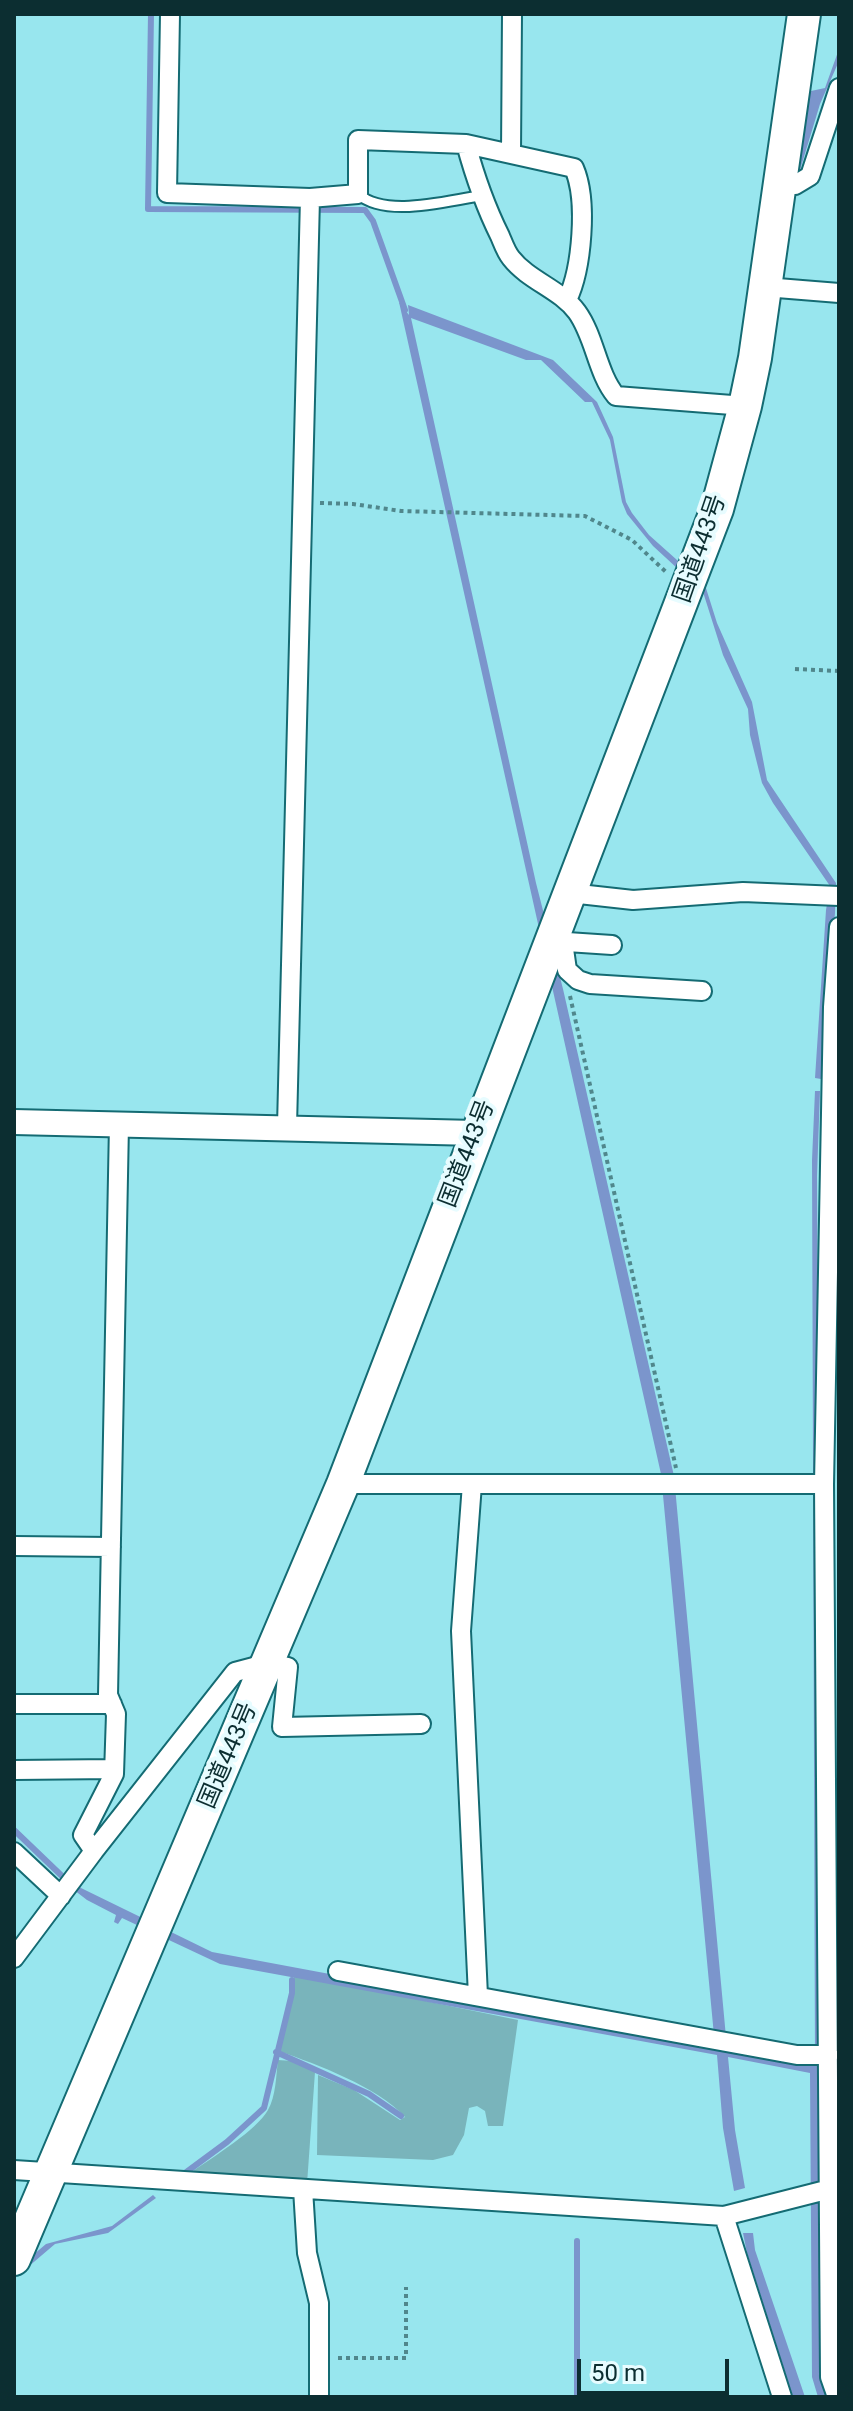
<!DOCTYPE html>
<meta charset="utf-8">
<style>
body{margin:0}
#map{position:relative;width:853px;height:2411px;overflow:hidden;background:#98e6ee;font-family:Roboto,sans-serif}
canvas{display:block}
.frame{position:absolute;inset:0;border:16px solid #0c2e31;pointer-events:none}
.scale{position:absolute;left:577px;top:2359px;width:152px;height:36px;box-sizing:border-box;border:4px solid #0c2e31;border-top:0;padding-left:10px;font-size:24px;line-height:28px;white-space:nowrap;color:#0c2e31;-webkit-text-stroke:6px #e7fcff;paint-order:stroke}
</style>
<div id="map">
<canvas width="853" height="2411"></canvas>
<div class="frame"></div>
<div class="scale">50 m</div>
</div>
<script>
const context = document.querySelector('canvas').getContext('2d');
context.lineJoin = 'round';
function fillPath(path, color) { context.fillStyle = color; context.fill(path, 'evenodd'); }
function strokePath(path, color, width, dash) { context.strokeStyle = color; context.lineWidth = width; context.lineCap = dash ? 'butt' : 'round'; context.setLineDash(dash || []); context.stroke(path); }
function drawText(font, color, halo, rows, align = 'center') {
  context.font = font + ' Roboto,"Noto Sans JP",sans-serif'; context.lineWidth = 8; context.setLineDash([]); context.textBaseline = 'middle'; context.strokeStyle = halo; context.fillStyle = color; for (const [text, x, y, turn = 0] of rows) {
    context.save(); context.translate(x, y); context.rotate((+turn || 0) * Math.PI / 180); context.textAlign = isNaN(turn) ? turn : align; if (halo) context.strokeText(text, 0, 0); context.fillText(text, 0, 0); context.restore();
  }
}
fillPath(new Path2D(`
 M294 1974 518 2020 503 2126H488L485 2111 477 2106 469 2108 464 2135 453 2155 433 2160 317 2155 318 2075 354 2090 400 2120 405 2117C376 2086 318 2065 279 2051L294 1991Z
 M278 2060 292 2061 315 2072 307 2184 193 2177V2171C213 2157 257 2130 268 2110 276 2096 276 2076 278 2060Z`), '#79b4bb');
fillPath(new Path2D(`
 M839 49V61L820 104 800 170H797L809 96 811 91 825 88Z
 M399 302 409 315 408 305 553 360 597 402 613 437 626 502 632 513 649 535 705 585 717 623 752 702 767 780 836 883 835 913 821 1079 815 1078 826 910 830 886 773 803 762 783 750 735 748 709 723 655 703 592 653 546 627 514 622 502 610 440 592 402H585L541 360H526L411 318 536 883 563 989 674 1476 727 2048 815 2063 812 1160 815 1091H820L817 1176 822 2030 832 2397H818L812 2377 810 2073 728 2057 735 2130 745 2188 734 2191 723 2128 717 2055 220 1964 122 1918 118 1924 114 1922 116 1915 87 1900 61 1880 66 1874 81 1888 212 1952 715 2046 661 1474Z
 M153 2195 156 2198 108 2233 55 2244 28 2267 14 2271 46 2244 112 2226Z
 M743 2233H753L755 2250 805 2397H793L747 2253Z`), '#7b95cc');
strokePath(new Path2D(`
 M151 14 148 209 365 210 373 221 405 310
 M14 1830 63 1877
 M276 2052 369 2094 401 2116
 M181 2176 227 2142 264 2108 292 1993V1980
 M577 2397V2241`), '#7b95cc', 6);
const lane = new Path2D(`
 M358 194C386 218 445 201 480 196`);
const street = new Path2D(`
 M170 14 167 193 310 198 358 194V140L466 144 574 168C588 200 582 269 567 300
 M466 144C475 177 485 206 500 236 503 243 506 252 511 258 529 281 560 289 577 312 595 337 597 373 616 396L745 406
 M511 153 512 14
 M779 185H795L810 176 839 88
 M765 287 839 293
 M570 893 633 900 743 892 839 896
 M552 941 612 945
 M563 942 567 970 578 980 590 984 702 991
 M287 1126 310 198
 M343 1484H824
 M472 1484 461 1631 478 1996
 M14 1546 111 1547
 M14 1704H112
 M14 1770 114 1769
 M94 1851 83 1835 114 1774 116 1714 108 1695 119 1124
 M14 1852 61 1896
 M14 1958 94 1851 235 1672 269 1663 288 1667 282 1727 421 1724
 M338 1971 797 2055H829
 M14 2170 724 2216 830 2189H839
 M303 2189 307 2253 319 2303V2397
 M724 2216 782 2397
 M837 2397 830 2377 824 1484 833 1007 839 927`);
const secondary = new Path2D(`
 M14 1122 476 1133`);
const highway = new Path2D(`
 M14 2259 343 1484 717 509 745 406 755 358 804 14`);
strokePath(lane, '#146b73', 13);
strokePath(street, '#146b73', 22);
strokePath(secondary, '#146b73', 28);
strokePath(highway, '#146b73', 36);
strokePath(new Path2D(`
 M320 503 353 504 401 511 585 516 632 540 667 573
 M795 669 839 671
 M570 996 676 1468
 M338 2358H406V2287`), '#50878c', 4, [4, 4]);
strokePath(lane, '#fff', 9);
strokePath(street, '#fff', 18);
strokePath(secondary, '#fff', 24);
strokePath(highway, '#fff', 32);
drawText('24px', '#0c2e31', '#e7fcff', [
 ["国道443号",701,549,-71],
 ["国道443号",468,1154,-69],
 ["国道443号",229,1756,-67]
]);
</script>
